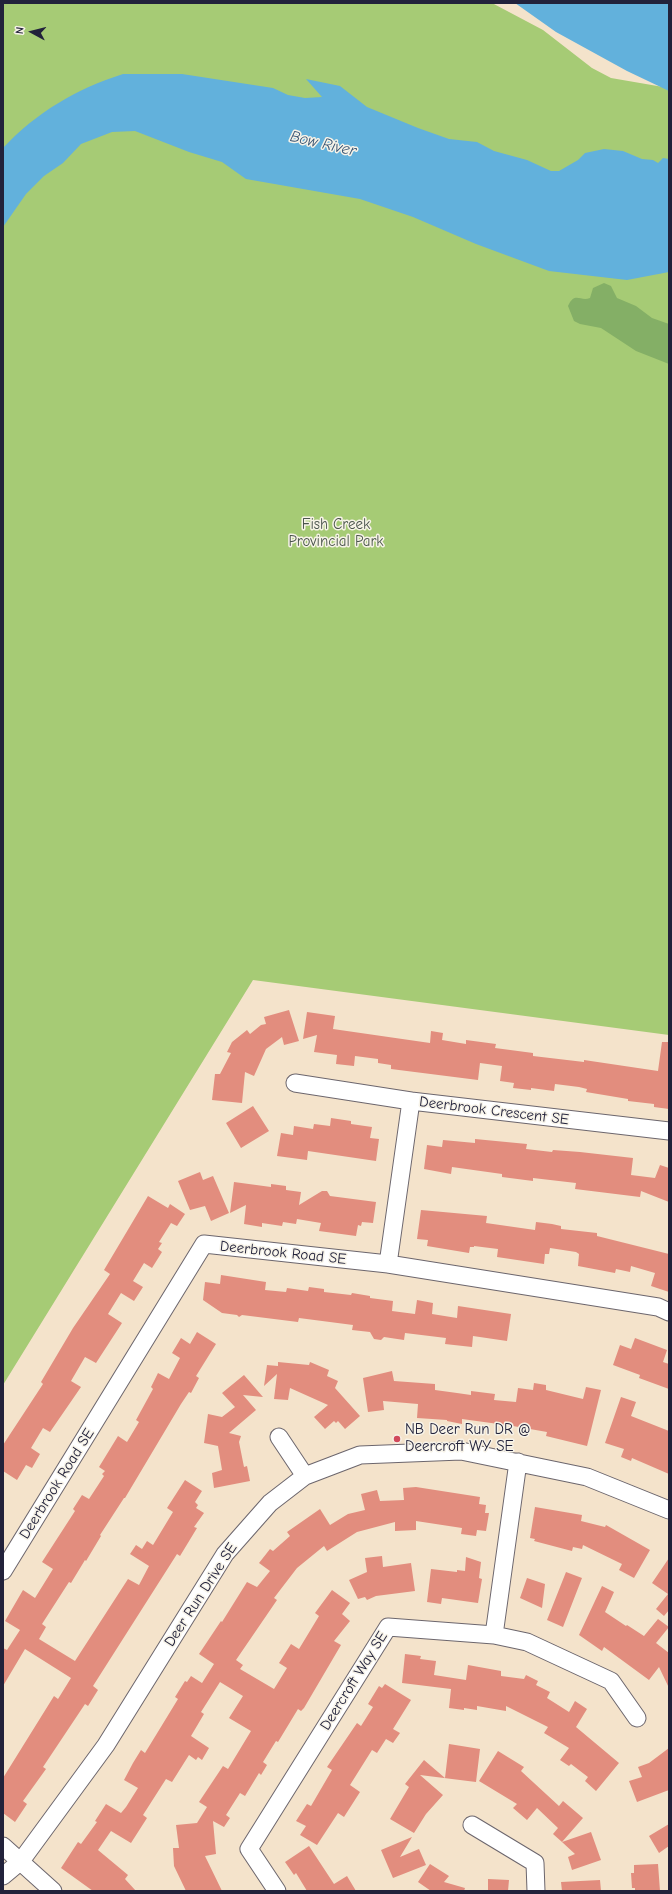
<!DOCTYPE html>
<style>
body{margin:0}
#map{position:relative;width:672px;height:1894px;overflow:hidden;background:#f4e3cb;font-family:"Comic Neue",sans-serif}
canvas{display:block}
.frame{position:absolute;inset:0;border:4px solid #22223b;pointer-events:none}
.north{position:absolute;left:12px;top:12px;width:40px;height:40px;-webkit-text-stroke:3px #f7f3e8;paint-order:stroke;rotate:277deg;font-size:11px;font-weight:700;line-height:16px;text-align:center;color:#22223b}
.north::after{content:'';display:block;margin:auto;width:14px;height:18px;background:#22223b;clip-path:polygon(50% 0,100% 100%,50% 72%,0 100%)}
</style>
<div id="map">
<canvas width="672" height="1894"></canvas>
<div class="frame"></div>
<div class="north">N</div>
</div>
<script>
const context = document.querySelector('canvas').getContext('2d');
context.lineJoin = 'round';
function fillPath(path, color) { context.fillStyle = color; context.fill(path, 'evenodd'); }
function strokePath(path, color, width, dash) { context.strokeStyle = color; context.lineWidth = width; context.lineCap = dash ? 'butt' : 'round'; context.setLineDash(dash || []); context.stroke(path); }
function drawText(font, color, halo, rows, align = 'center') {
  context.font = font + ' "Comic Neue",sans-serif'; context.lineWidth = 3; context.setLineDash([]); context.textBaseline = 'middle'; context.strokeStyle = halo; context.fillStyle = color; for (const [text, x, y, turn = 0] of rows) {
    context.save(); context.translate(x, y); context.rotate((+turn || 0) * Math.PI / 180); context.textAlign = isNaN(turn) ? turn : align; if (halo) context.strokeText(text, 0, 0); context.fillText(text, 0, 0); context.restore();
  }
}
fillPath(new Path2D(`
 M3 3H492L543 30 592 68 611 78 669 88V1035L253 980 3 1385Z`), '#a6cb75');
fillPath(new Path2D(`
 M604 283 611 286 617 298 636 306 652 318 669 324V364L636 351 601 328 580 324 574 321 568 306C575 291 580 302 590 298L593 288Z`), '#84af66');
fillPath(new Path2D(`
 M515 3H669V91L627 71 556 32Z
 M123 74H182L273 88 288 95 305 98 322 97 306 79 340 86 367 107 418 128 449 139 477 142 494 151 527 160 551 171H559L578 160 585 153 604 149 623 151 642 159 653 160 658 163 663 158 669 159V272L627 280 549 271 476 244 413 217 360 199 246 179 222 162 189 152 135 131 112 132 81 144 63 163 44 176 26 194 3 227V148C37 112 76 89 123 74Z`), '#62b1dc');
fillPath(new Path2D(`
 M289 1010 299 1041 284 1045 282 1037 266 1049 254 1076 245 1072 242 1103 212 1100 215 1074H220L231 1053 227 1052 232 1042 247 1030 250 1034 261 1025 266 1024 264 1017Z
 M307 1012 335 1016 333 1029 430 1043 431 1031 443 1033 442 1040 466 1044V1040L496 1044 495 1048 533 1053V1056L584 1062V1060L658 1071 662 1042H669V1109L654 1107V1104L628 1101V1099L586 1092 587 1089 579 1087 555 1084 554 1091 531 1088V1090L513 1088 514 1083 500 1081 502 1066 480 1063 478 1080 391 1069V1065L378 1063V1059L355 1056 354 1066 336 1064 337 1055 314 1052 317 1035 303 1039Z
 M253 1106 269 1131 241 1148 226 1123Z
 M331 1118 351 1121V1124L372 1127 370 1138 379 1139 376 1161 308 1151 307 1160 277 1156 281 1133 293 1135 294 1126 313 1129 314 1124 330 1126Z
 M475 1139 527 1144 526 1149 552 1152 553 1150 580 1152 633 1158 631 1175 655 1178 660 1165 669 1168V1202L641 1191 640 1197 575 1189 576 1183 533 1178V1181L502 1177V1174L452 1167 451 1174 424 1169 427 1145 442 1147 443 1140 475 1143Z
 M200 1172 203 1180 213 1176 229 1213 211 1221 205 1206 190 1210 178 1181Z
 M234 1182 271 1187V1184L286 1186V1190L301 1192 299 1205 322 1191H327L330 1196 376 1202 373 1223 362 1222 361 1226 358 1225 356 1236 319 1231 321 1223 297 1219 296 1224 283 1222 282 1226 262 1223V1227L244 1224 246 1205 230 1213Z
 M148 1196 168 1208 170 1204 185 1214 177 1226 171 1223 159 1242 162 1243 158 1249 162 1252 152 1268 144 1263 133 1281 143 1287 134 1301 121 1293 108 1314 122 1323 96 1363 85 1357 71 1381 81 1387 50 1432 43 1428 31 1448 40 1454 32 1468 26 1465 17 1480 3 1471V1445L43 1384 41 1382 73 1328 110 1274 104 1270Z
 M421 1210 487 1216 486 1223 535 1230 536 1222 552 1224 561 1226V1229L597 1233V1236L669 1254V1292L651 1286 655 1273 631 1266 630 1272 616 1269 615 1273 578 1266 579 1254 576 1252 550 1248 549 1254H545L544 1264 497 1257 498 1249 474 1246V1247H470L469 1253 427 1246 428 1240 417 1239Z
 M221 1275 266 1282 265 1290 286 1292 287 1288 308 1291 309 1287 324 1289V1292L351 1295 352 1293 370 1296V1298L393 1301 392 1311 415 1314 417 1300 433 1303 432 1314 457 1318 458 1306 511 1314 507 1341 473 1336 472 1347 445 1344 446 1338 405 1333 404 1340 384 1337 381 1340 374 1339 370 1332 352 1330 353 1325 299 1318 298 1322 242 1315 239 1317 237 1315 222 1313 203 1300 205 1282 220 1284Z
 M197 1332 216 1344 196 1376 199 1378 191 1393 189 1392 181 1404 125 1498H124L100 1535 101 1536 86 1561 85 1560 71 1583 69 1582 42 1624 46 1627 39 1639 75 1661 128 1579 139 1585 149 1566 130 1554 136 1545 142 1549 147 1541 153 1545 173 1512 167 1508 185 1480 202 1491 195 1502 198 1505 196 1508 204 1513 194 1527 197 1528 180 1556 177 1554 93 1686 98 1690 88 1706 85 1704 43 1767 46 1769 23 1801 27 1804 15 1822 3 1813V1778L54 1696 58 1699 71 1678 25 1649 3 1686V1648L7 1650 20 1630 5 1621 23 1590 35 1598 53 1569 42 1562 75 1511 73 1509 82 1495 89 1499 104 1476 102 1474 105 1471 99 1467 118 1436 127 1442 139 1422 136 1420 153 1389 151 1387 158 1373 169 1379 180 1358 172 1353 181 1338 190 1344Z
 M635 1338 667 1350 663 1362 669 1364V1389L639 1378 640 1375 613 1365 620 1345 631 1349Z
 M278 1362 309 1365 310 1362 329 1370 327 1376 338 1381 335 1388 360 1416 345 1429 338 1421 336 1423 334 1421 325 1429 314 1417 328 1405 290 1388 288 1400 274 1399 277 1374 264 1386 267 1365 278 1366Z
 M392 1371 394 1381 435 1384V1390L457 1393 471 1395V1391L495 1394 494 1400 516 1402 518 1388 533 1390 534 1383 546 1385V1390L583 1399 586 1387 601 1390 587 1446 546 1436 547 1432 513 1426 462 1419V1424L447 1421V1420L417 1418 418 1404 383 1401 384 1410 368 1412 363 1378Z
 M244 1375 263 1397 243 1395 256 1410 229 1433 241 1436 239 1442 244 1467 247 1466 250 1481 214 1488 212 1473 222 1470 218 1446 204 1443 208 1414 222 1417 235 1407 222 1393Z
 M621 1397 636 1402 631 1416 669 1431V1474L632 1458 631 1461 621 1457 624 1449 605 1443Z
 M416 1487 480 1497 479 1504 486 1505 485 1513H489L486 1531 477 1530 476 1536 461 1534 462 1528 416 1521V1530L395 1531V1522L357 1532 327 1551 324 1546 297 1568 274 1598 277 1600 236 1660 243 1665 240 1669 274 1689 287 1668 279 1663 291 1644 299 1649 319 1616 315 1613 332 1590 350 1603 342 1614 350 1621 334 1641 341 1645 304 1708 301 1711 298 1709 278 1742 276 1741 263 1762 267 1765 261 1775 259 1773 245 1796 240 1793 226 1815 230 1818 224 1827 213 1821 216 1854 205 1856 222 1891H186L174 1866 173 1848H179L176 1825 197 1823 207 1807 199 1802 223 1766 228 1769 251 1731 229 1718 243 1696 220 1682 201 1712 204 1714 191 1736 209 1748 202 1760 198 1757 196 1760 189 1755 172 1782 166 1779 143 1815 147 1818 131 1843 111 1831 98 1850 128 1875 125 1879 136 1891H93L61 1868 78 1842 81 1844 97 1822 95 1821 106 1804 121 1813 126 1807 138 1788 124 1780 133 1763 141 1750 145 1753 178 1699 175 1697 185 1681 187 1682 191 1676 202 1683 214 1664 199 1654 221 1621 222 1622 247 1582 257 1587 270 1571 259 1563 270 1549 273 1551 290 1536 287 1532 320 1509 330 1525 348 1514 365 1510 361 1494 377 1490 380 1501 404 1500 403 1488Z
 M535 1507 582 1515 581 1521 605 1527 606 1525 650 1550 634 1578 619 1570 622 1564 583 1545 582 1549 573 1547 572 1551 534 1541 535 1539 530 1538Z
 M382 1556 383 1567 411 1563 415 1591 376 1596 367 1600 365 1597 358 1599 349 1580 367 1572 365 1558Z
 M466 1557 481 1562 479 1578 482 1579 478 1603 442 1598 441 1604 427 1602 431 1569 457 1572V1570L465 1571Z
 M669 1558V1610L664 1616 656 1609 668 1594 652 1583Z
 M566 1572 582 1578 563 1627 547 1620Z
 M527 1578 545 1584 542 1608 520 1598Z
 M602 1586 614 1592 605 1612 626 1626 627 1625 644 1636 658 1619 669 1627 656 1643 669 1653V1688L659 1667 649 1680 604 1647 602 1651 579 1635Z
 M405 1654 421 1656 420 1659 436 1661 434 1675 466 1680 468 1665 501 1671V1676L524 1679 526 1675 538 1681 536 1685 550 1692 547 1698 569 1712 575 1701 587 1709 576 1727 619 1763 596 1791 585 1781 588 1777 571 1764 569 1766 560 1760 569 1748 544 1733 548 1727 506 1706V1711L477 1706V1710L464 1708V1710L449 1708 451 1689 402 1683Z
 M385 1684 411 1700 393 1729 400 1733 393 1743 386 1739 377 1753 372 1750 350 1785 360 1792 344 1817 338 1813 317 1845 300 1835 306 1826 296 1821 307 1804 311 1806 332 1770 327 1767 357 1723 361 1726 373 1707 368 1704 379 1686 382 1688Z
 M449 1744 480 1749 476 1782 420 1775 443 1795 426 1814 414 1833 390 1819 409 1787 405 1784 424 1760 445 1778Z
 M669 1748V1790L637 1802 629 1781 642 1777 638 1767 649 1763Z
 M498 1751 524 1767 521 1771 559 1806 563 1801 583 1818 562 1842 553 1834 558 1828 537 1808 527 1820 513 1808 517 1804 479 1781Z
 M669 1824V1846L659 1853 649 1836Z
 M591 1832 601 1860 572 1870 568 1857 575 1854 562 1842Z
 M412 1837 400 1857 419 1849 426 1865 393 1878 381 1850Z
 M309 1846 334 1884 347 1876 356 1891H307L296 1873 294 1875 285 1862Z
 M430 1864 449 1876 444 1882 465 1888 464 1891H431L418 1882Z
 M658 1864 660 1891H635V1888H632L631 1873H634V1865Z
 M488 1879 509 1880 508 1891H488Z
 M600 1880 601 1891H562L561 1882Z`), '#e28d7e');
const minor = new Path2D(`
 M295 1083 411 1101
 M388 1264 411 1101 669 1131
 M279 1437 305 1476
 M3 1571 204 1244 388 1264 658 1307 669 1312
 M494 1635 527 1642 611 1681 637 1718
 M472 1825 535 1863 536 1891
 M3 1846 53 1891
 M3 1876 21 1861 106 1745 225 1554 270 1503 305 1476 360 1455 461 1451 587 1477 669 1510
 M277 1891 249 1849 388 1627 494 1635 518 1462`);
strokePath(minor, '#6c666d', 19);
strokePath(minor, '#fff', 17);
for (const [x, y, r, color] of [
 [397,1439,4,"#d1495b"]
]) { const dot = new Path2D(); dot.arc(x, y, r, 0, 2 * Math.PI); context.fillStyle = color; context.fill(dot); strokePath(dot, '#f7f3e8', 1.5); }
drawText('15px', '#4a554c', '#f7f3e8', [
 ["Fish Creek",336,525],
 ["Provincial Park",336,542]
]);
drawText('15px', '#22223b', '#f7f3e8', [
 ["Deerbrook Crescent SE",494,1111,7],
 ["Deerbrook Road SE",283,1253,6],
 ["Deerbrook Road SE",57,1484,-58],
 ["Deer Run Drive SE",201,1595,-57],
 ["Deercroft Way SE",354,1681,-58]
]);
drawText('15px', '#22223b', '#f7f3e8', [
 ["NB Deer Run DR @",405,1430],
 ["Deercroft WY SE",405,1447]
], 'left');
drawText('italic 16px', '#385473', '#f7f3e8', [
 ["Bow River",323,144,13]
]);
</script>
